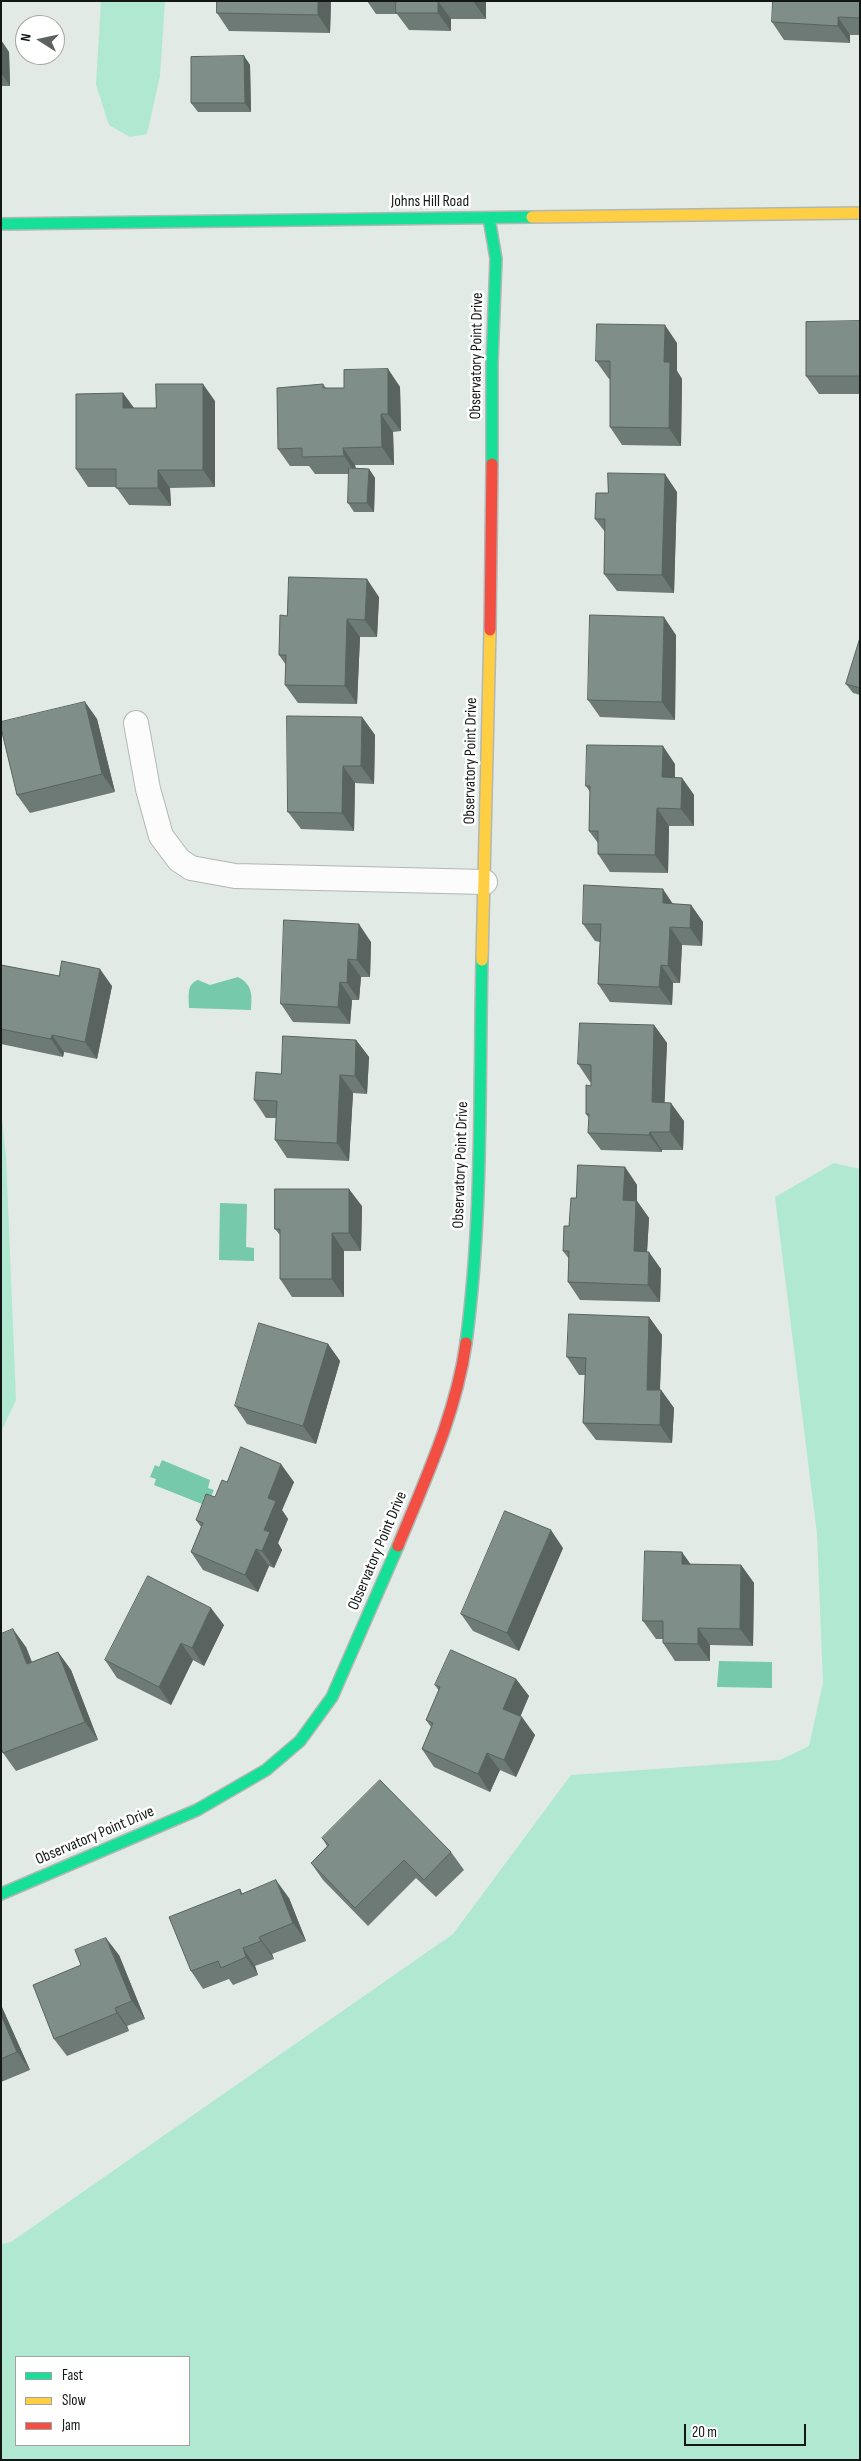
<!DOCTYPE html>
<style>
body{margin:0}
#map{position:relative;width:861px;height:2461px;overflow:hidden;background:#e2eae6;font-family:"Sofia Sans Condensed",sans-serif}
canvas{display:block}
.frame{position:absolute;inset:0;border:2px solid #131816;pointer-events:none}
.legend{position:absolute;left:15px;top:2356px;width:175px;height:90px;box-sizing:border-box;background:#fff;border:1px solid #a1a3a2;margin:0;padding:6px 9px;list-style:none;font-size:15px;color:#131816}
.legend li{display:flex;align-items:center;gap:10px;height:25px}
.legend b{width:25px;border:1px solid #a1a3a2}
.north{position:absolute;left:15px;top:15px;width:50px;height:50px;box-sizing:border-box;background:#fff;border:1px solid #a1a3a2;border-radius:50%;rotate:280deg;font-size:14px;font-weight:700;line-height:20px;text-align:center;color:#131816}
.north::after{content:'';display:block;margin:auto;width:18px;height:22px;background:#5b625f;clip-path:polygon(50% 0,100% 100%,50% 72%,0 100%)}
.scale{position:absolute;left:684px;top:2424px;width:122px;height:22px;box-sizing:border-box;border:2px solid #131816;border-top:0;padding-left:6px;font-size:15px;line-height:18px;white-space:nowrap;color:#131816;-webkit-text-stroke:4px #fff;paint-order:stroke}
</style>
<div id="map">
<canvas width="861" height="2461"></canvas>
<div class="frame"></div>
<ul class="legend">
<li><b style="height:6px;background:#16e098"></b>Fast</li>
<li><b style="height:6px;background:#ffcf43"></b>Slow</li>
<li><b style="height:6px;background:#f24e42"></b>Jam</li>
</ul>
<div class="north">N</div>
<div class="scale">20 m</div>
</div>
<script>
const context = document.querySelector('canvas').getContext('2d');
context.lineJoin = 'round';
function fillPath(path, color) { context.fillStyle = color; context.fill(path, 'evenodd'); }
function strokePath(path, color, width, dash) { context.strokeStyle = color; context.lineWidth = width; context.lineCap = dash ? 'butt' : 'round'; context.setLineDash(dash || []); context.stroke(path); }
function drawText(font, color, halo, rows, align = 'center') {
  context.font = font + ' "Sofia Sans Condensed",sans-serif'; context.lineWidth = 5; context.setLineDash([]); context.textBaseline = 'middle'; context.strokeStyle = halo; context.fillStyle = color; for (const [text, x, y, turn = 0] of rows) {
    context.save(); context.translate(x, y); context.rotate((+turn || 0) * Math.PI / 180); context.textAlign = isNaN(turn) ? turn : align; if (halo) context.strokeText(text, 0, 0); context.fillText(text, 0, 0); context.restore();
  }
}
fillPath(new Path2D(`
 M101 1H165L160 76 147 134 130 137 109 125 96 85Z
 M1 1109 6 1157 16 1400 1 1432Z
 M834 1163 860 1169V2460H1V2244L11 2242 453 1934 571 1775 780 1760 809 1746 823 1683 817 1534 775 1197ZM16 2357H189V2445H16Z`), '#b0e8d2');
fillPath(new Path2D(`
 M238 977C253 985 252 995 251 1010L189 1008C189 997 186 984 198 980L210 985Z
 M220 1203 247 1204 246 1247 254 1248V1261L219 1260Z
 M162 1460 210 1480 208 1488 214 1490 210 1499 204 1497 202 1504 154 1485 156 1479 150 1477 155 1465 159 1467Z
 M719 1661 772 1662V1688L717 1687Z`), '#76c9ab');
const lane = new Path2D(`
 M136 723 148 789 161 836 179 860 191 868 235 876 485 882`);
const fast = new Path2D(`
 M489 218 496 259 492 363V464
 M1 224 532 217
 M466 1343C483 1216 479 1087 482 960
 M1 1894 197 1810 266 1770 300 1741 332 1697 398 1546`);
const slow = new Path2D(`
 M532 217 860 213
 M482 960 490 630`);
const jam = new Path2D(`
 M490 630 492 464
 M398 1546C425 1480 456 1414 466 1343`);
strokePath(lane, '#b1b7b4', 26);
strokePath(fast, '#b1b7b4', 14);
strokePath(slow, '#b1b7b4', 14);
strokePath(jam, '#b1b7b4', 14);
strokePath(lane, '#fbfcfb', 24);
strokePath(fast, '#16e098', 11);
strokePath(slow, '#ffcf43', 11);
strokePath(jam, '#f24e42', 11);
fillPath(new Path2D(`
 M331 1 330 33 229 31 217 13Z
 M367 1H486V19H451V31L409 30 397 14H376Z
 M860 1V35H850V43L784 40 772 22Z
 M1 40 9 52 10 86H1Z
 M244 56 250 65 251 112H198L191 103Z
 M860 321V394H819L806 376Z
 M677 343V371L682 379 681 446 622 445 610 427V379H609L596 361Z
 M388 369 400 387 401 431 393 432 394 465H355L356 468 369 469 375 478 374 512H354L348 503 349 474H315L309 466H290L278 449 323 384 326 388H344Z
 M123 393 134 408H156L215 401V487L170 488 171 506 129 505 116 487H88L76 469Z
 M677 492 674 593 617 591 604 574 605 532 595 519 608 493Z
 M379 597 377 637H360L357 704 298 703 285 685 286 665 279 655 287 616Z
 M676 635 675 720 600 717 588 700Z
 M860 638V695L853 693 846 684Z
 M85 702 97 719 115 792 30 813 17 795Z
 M362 717 375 735 374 784 355 783 354 831 301 829 288 812Z
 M675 764V777L682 778 694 795V826H669L668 873 610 872 598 854V843L589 831 590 792 586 786Z
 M673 904 691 905 703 922 702 946 682 945 680 983H673L672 1005 610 1002 598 984 600 942 595 941 583 924Z
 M371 942 370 977H361L359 1000H352L350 1024 293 1022 281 1004Z
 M1 965 112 986 97 1059 64 1052 63 1057 1 1044Z
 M654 1025 667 1043 664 1103 684 1121 683 1150H662V1152L601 1150 588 1133 589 1118 586 1114 591 1086V1082H590L578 1064Z
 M356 1040 369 1057 367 1094 353 1093 349 1161 287 1158 275 1140 276 1118H266L254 1100 281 1074Z
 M625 1167 637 1185V1201L649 1218 647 1252 661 1269 660 1302 580 1300 568 1282 569 1259 563 1251 576 1198Z
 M362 1206 361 1251H344V1297H292L280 1279V1235L275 1229Z
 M649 1317 662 1335 660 1390H661L674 1408 672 1443 596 1440 583 1423 585 1375H579L567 1357Z
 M328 1344 340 1361 316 1444 247 1424 235 1406Z
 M227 1482H294L282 1510 288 1519 278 1543 282 1550 274 1568 269 1566 258 1592 203 1570 191 1552 201 1527 196 1520 215 1497Z
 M563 1548 519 1651 473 1631 461 1614Z
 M690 1564 741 1565 754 1583 753 1646 710 1645V1661H675L663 1643V1639H656L643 1621Z
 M224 1625 204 1666 193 1660 171 1705 117 1678 105 1660Z
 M26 1647 32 1662 58 1652 71 1670 98 1740 16 1771 3 1753Z
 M516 1679 529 1696 520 1716 535 1735 516 1777 500 1770 490 1792 434 1767 422 1749 431 1727 426 1720 439 1691 435 1685Z
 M322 1838 451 1852 464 1870 436 1897 416 1878 368 1926 323 1880 311 1863 327 1846Z
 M240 1889 242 1893 289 1898 306 1941 272 1954 274 1959 255 1966 258 1975 233 1985 229 1979 203 1989 191 1971Z
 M119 1955 145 2019 127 2026 129 2031 67 2056 54 2039Z
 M1 2005 30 2070 1 2082Z`), '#6d7a75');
fillPath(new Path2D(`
 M318 1H331L330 33 318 15Z
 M438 1 451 19V31L438 13Z
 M473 1H486V19Z
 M838 17 850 35V43L838 26Z
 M1 40 9 52 10 86 1 73Z
 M244 56 250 65 251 112 245 103Z
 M665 325 677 343V371L682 379 681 446 669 428 664 362Z
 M388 369 400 387 401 431 388 414Z
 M203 384 215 401V487L203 470Z
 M123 393 136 411 123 408Z
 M381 414 393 432 394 465 382 447Z
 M343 448 355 465 356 474 344 456Z
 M369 469 375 478 374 512 367 503Z
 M158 470 170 488 171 506 158 488Z
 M665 474 677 492 674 593 662 575Z
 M367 579 379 597 377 637 365 620Z
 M664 617 676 635 675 720 662 702Z
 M347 619 360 637 357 704 345 686Z
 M85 702 97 719 115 792 102 774Z
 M362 717 375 735 374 784 361 766Z
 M663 746 675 764 674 795 662 777Z
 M343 766 355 783 354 831 342 813Z
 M682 778 694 795V826L681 809Z
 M657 808 669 826 668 873 655 855Z
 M663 889 675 907 663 903Z
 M691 905 703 922 702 946 690 928Z
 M359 924 371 942 370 977 357 960Z
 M670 927 682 945 680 983 668 966Z
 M348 959 361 977 359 1000 347 983Z
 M661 965 673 983 672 1005 659 987Z
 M100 969 112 986 97 1059 85 1042Z
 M340 982 352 1000 350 1024 338 1007Z
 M654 1025 667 1043 664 1120 652 1102Z
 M52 1035 64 1052 63 1057 51 1039Z
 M356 1040 369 1057 367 1094 355 1076Z
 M340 1075 353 1093 349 1161 337 1143Z
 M671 1103 684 1121 683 1150 670 1132Z
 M650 1132 662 1150V1152L649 1135Z
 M625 1167 637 1185V1201L649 1218 646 1269 634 1251 623 1200Z
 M349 1189 362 1206 361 1251 349 1233Z
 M332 1233 344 1251V1297L332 1279Z
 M649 1252 661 1269 660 1302 648 1285Z
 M649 1317 662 1335 659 1408 647 1390Z
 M328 1344 340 1361 316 1444 303 1426Z
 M661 1390 674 1408 672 1443 660 1425Z
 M281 1464 294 1482 282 1510 288 1519 278 1543 282 1550 274 1568 262 1551 264 1530 268 1498Z
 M551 1530 563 1548 519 1651 507 1633Z
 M256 1549 269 1566 258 1592 245 1575Z
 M682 1552 694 1569 682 1564Z
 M741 1565 754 1583 753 1646 740 1629Z
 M211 1608 224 1625 204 1666 192 1648Z
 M698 1628 710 1645V1661L698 1644Z
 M13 1629 26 1647 39 1682 27 1664Z
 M181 1643 193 1660 171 1705 159 1687Z
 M58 1652 71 1670 98 1740 85 1722Z
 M516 1679 529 1696 516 1727 503 1709Z
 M522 1717 535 1735 516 1777 504 1760Z
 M487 1753 500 1770 490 1792 478 1774Z
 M276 1880 289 1898 306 1941 293 1923Z
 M259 1937 272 1954 274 1959 261 1941Z
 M106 1938 119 1955 145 2019 132 2001Z
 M243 1948 255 1966 258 1975 246 1957Z
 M1 2005 30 2070 17 2052 1 2015Z
 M115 2008 127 2026 129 2031 117 2013Z`), '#59635f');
const building = new Path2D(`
 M217 1H318V15L217 13Z
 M396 1H438V13H396Z
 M773 1H860V18L838 17V26L772 22Z
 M244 56 245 103H191V57Z
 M860 321V376H806V322Z
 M597 324 665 325 664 362H670L669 428 610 427V361H596Z
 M388 369V414H381L382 447 343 448 344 456 302 457V448L278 449 277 388 323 384V388H344V370Z
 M156 384H203V470H158V488H116V469H76V394L123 393V408H156Z
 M349 468 369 469 367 503H348Z
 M608 473 665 474 662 575 604 574 605 519H595L596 493H608Z
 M289 577 367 579 365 620 347 619 345 686 285 685 286 655H279L280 615 287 616Z
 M590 615 664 617 662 702 588 700Z
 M860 638V688L846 684Z
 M85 702 102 774 17 795 1 728V722Z
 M287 716 362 717 361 766H343L342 813 288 812Z
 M587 745 663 746 662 777 682 778 681 809 657 808 655 855 598 854V831H589L590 786H586Z
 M584 885 663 889V903L691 905 690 928 670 927 668 966 661 965 659 987 598 984 601 924H583Z
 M284 920 359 924 357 960 348 959 347 983 340 982 338 1007 281 1004Z
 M62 961 100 969 85 1042 52 1035 51 1039 1 1029V965L59 976Z
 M580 1023 654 1025 652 1102 671 1103 670 1132H650L649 1135 588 1133 589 1114H586V1085L591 1086V1065L578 1064Z
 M283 1036 356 1040 355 1076 340 1075 337 1143 275 1140 277 1101 254 1100 256 1072 281 1074Z
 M578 1165 625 1167 623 1200 636 1201 634 1251 649 1252 648 1285 568 1282 569 1251H563L564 1226H569L571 1198H576Z
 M275 1189H349V1233H332V1279H280V1229H275Z
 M569 1314 649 1317 647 1390H661L660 1425 583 1423 586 1358 567 1357Z
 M259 1323 328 1344 303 1426 235 1406Z
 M241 1447 281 1464 268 1498 276 1501 264 1530 270 1532 262 1551 256 1549 245 1575 191 1552 203 1523 196 1520 206 1494 215 1497 222 1480 227 1482Z
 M505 1511 551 1530 507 1633 461 1614Z
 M645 1551 682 1552V1564L741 1565 740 1629 698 1628V1644L663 1643V1621H643Z
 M148 1576 211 1608 192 1648 181 1643 159 1687 105 1660Z
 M13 1629 27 1664 58 1652 85 1722 3 1753 1 1748V1634Z
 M451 1650 516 1679 503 1709 522 1717 504 1760 487 1753 478 1774 422 1749 433 1723 426 1720 440 1687 435 1685Z
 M380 1780 451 1852 424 1880 404 1860 355 1908 311 1863 329 1845 322 1838Z
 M276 1880 293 1923 259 1937 261 1941 243 1948 246 1957 221 1968 218 1961 191 1971 169 1917 240 1889 241 1894Z
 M106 1938 132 2001 115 2008 117 2013 54 2039 33 1985 81 1965 75 1950Z
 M1 2015 17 2052 1 2059Z`);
fillPath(building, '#7f8e88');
strokePath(building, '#59635f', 1);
drawText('16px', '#131816', '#fff', [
 ["Johns Hill Road",430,202],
 ["Observatory Point Drive",477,356,-89],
 ["Observatory Point Drive",471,761,-89],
 ["Observatory Point Drive",461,1165,-88],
 ["Observatory Point Drive",378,1551,-67],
 ["Observatory Point Drive",95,1836,-23]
]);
</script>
